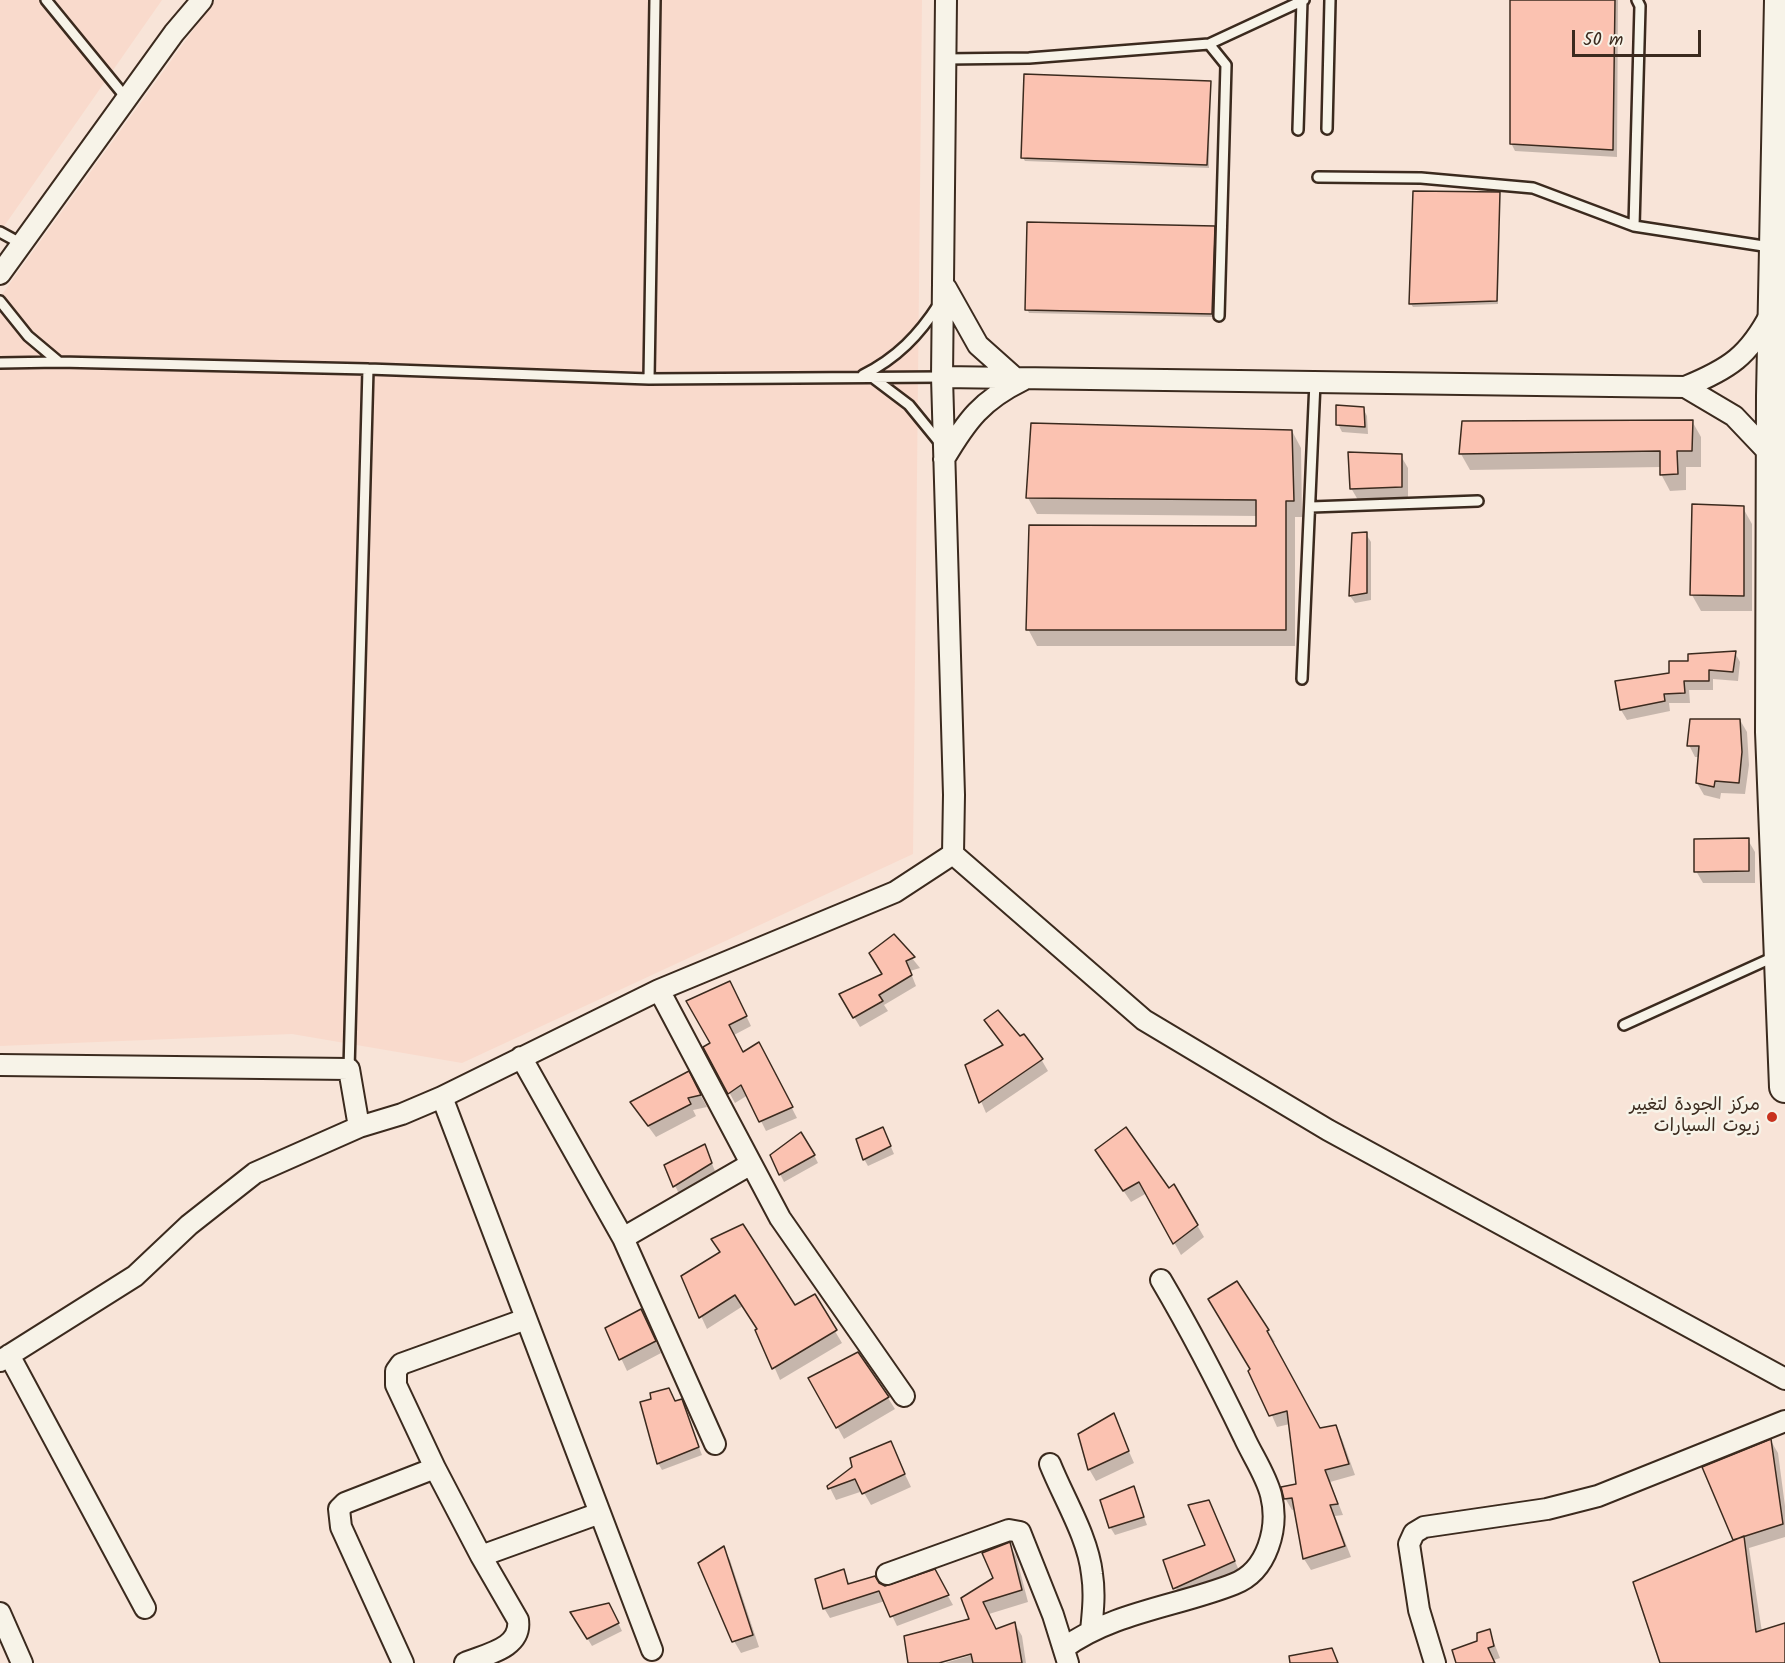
<!DOCTYPE html>
<meta charset="utf-8">
<style>
body{margin:0}
#map{position:relative;width:1785px;height:1663px;overflow:hidden;background:#f8e4d8;font-family:Kalam,sans-serif}
canvas{display:block}
.scale{position:absolute;left:1572px;top:30px;width:129px;height:27px;box-sizing:border-box;border:3px solid #3b2a1e;border-top:0;padding-left:8px;font-size:18px;line-height:21px;white-space:nowrap;color:#3b2a1e;-webkit-text-stroke:4px #f7f3e8;paint-order:stroke}
</style>
<div id="map">
<canvas width="1785" height="1663"></canvas>
<div class="scale">50 m</div>
</div>
<script>
const context = document.querySelector('canvas').getContext('2d');
context.lineJoin = 'round';
function fillPath(path, color) { context.fillStyle = color; context.fill(path, 'evenodd'); }
function strokePath(path, color, width, dash) { context.strokeStyle = color; context.lineWidth = width; context.lineCap = dash ? 'butt' : 'round'; context.setLineDash(dash || []); context.stroke(path); }
function drawText(font, color, halo, rows, align = 'center') {
  context.font = font + ' Kalam,"Playpen Sans Arabic",sans-serif'; context.lineWidth = 5; context.setLineDash([]); context.textBaseline = 'middle'; context.strokeStyle = halo; context.fillStyle = color; for (const [text, x, y, turn = 0] of rows) {
    context.save(); context.translate(x, y); context.rotate((+turn || 0) * Math.PI / 180); context.textAlign = isNaN(turn) ? turn : align; if (halo) context.strokeText(text, 0, 0); context.fillText(text, 0, 0); context.restore();
  }
}
fillPath(new Path2D(`
 M0 0H162L0 232Z
 M215 0H922L913 854 462 1063 292 1034 0 1046V297Z`), '#f9dacc');
fillPath(new Path2D(`
 M1511 0H1618L1617 157 1515 151 1511 143Z
 M1210 82 1209 168 1025 161 1023 158Z
 M1499 194 1498 304 1413 307 1411 304Z
 M1214 227 1213 317 1029 313 1027 309Z
 M1363 408 1367 416 1368 434 1342 432 1338 424Z
 M1692 421 1701 437V467H1686V490L1670 491 1661 474V467L1470 470 1461 454Z
 M1292 431 1301 448 1302 517H1295V646H1037L1028 629 1257 527V516L1037 514 1028 498Z
 M1401 456 1408 468V499L1358 500 1351 488Z
 M1743 508 1752 524V611H1701L1692 595Z
 M1366 534 1371 542V600L1355 603 1350 596Z
 M1735 653 1740 662 1738 681 1713 679V690H1689L1690 703H1669L1670 711 1627 720 1621 710 1616 682 1671 675 1690 663Z
 M1740 720 1747 732 1749 765 1745 794 1721 793 1720 799 1704 795 1697 783 1699 757H1695L1689 745Z
 M1748 840 1755 852V883H1703L1696 871Z
 M894 936 920 968 910 971 916 986 884 1005 888 1011 860 1027 841 995 883 975Z
 M735 993 751 1026 734 1035 743 1054H764L797 1118 766 1131 748 1095 735 1103 705 1048 712 1044Z
 M986 1021 1019 1038 1041 1059 1048 1071 986 1113 966 1066 1003 1047Z
 M695 1085 707 1107 693 1110 696 1116 656 1137 639 1114Z
 M883 1128 894 1154 868 1166 864 1159Z
 M705 1146 715 1171 679 1194 666 1166Z
 M814 1155 818 1163 784 1182 780 1174Z
 M1104 1162 1169 1190 1174 1186 1204 1237 1181 1255 1147 1193 1131 1202Z
 M683 1277 795 1308 814 1296 842 1343 780 1380 758 1330 743 1306 707 1329Z
 M1237 1283 1275 1342 1273 1343 1320 1429 1335 1427 1342 1439 1355 1475 1330 1482 1343 1515 1335 1516 1351 1557 1311 1570 1304 1559 1295 1509 1292 1510 1285 1498 1297 1485 1290 1424 1277 1427 1252 1370Z
 M641 1311 661 1353 627 1371 607 1328Z
 M810 1378 888 1398 895 1409 844 1439Z
 M681 1401 702 1455 662 1470 658 1463 675 1402Z
 M1113 1415 1134 1463 1096 1481 1089 1469Z
 M1771 1441 1778 1453 1785 1506V1537L1749 1548 1762 1632 1785 1624V1663H1662L1736 1541 1704 1468Z
 M890 1443 911 1487 871 1505 863 1491 836 1500 829 1486Z
 M1133 1488 1147 1525 1115 1535 1110 1527Z
 M1215 1514 1240 1573 1181 1600 1165 1561 1207 1546Z
 M1009 1544 1016 1556 1028 1602 989 1614 996 1630 1015 1624 1022 1636 1026 1663H945L979 1653 978 1650 934 1663H909L971 1620 994 1579Z
 M723 1548 730 1560 759 1647 741 1653 734 1641Z
 M843 1571 850 1585 878 1584 885 1587 934 1571 953 1605 897 1626 885 1601 830 1618 824 1608Z
 M613 1612 622 1631 592 1646 572 1613Z
 M1489 1630 1500 1658 1494 1660 1495 1663H1457Z`), '#0003');
const building = new Path2D(`
 M1510 0H1615L1613 150 1510 144Z
 M1024 74 1211 81 1207 165 1021 158Z
 M1413 191 1500 192 1497 301 1409 304Z
 M1027 222 1215 226 1212 314 1025 310Z
 M1336 405 1364 407 1365 427 1336 425Z
 M1693 420 1692 451H1677L1678 474 1660 475V451L1459 454 1462 421Z
 M1031 423 1292 430 1294 501H1286V630H1026L1029 525 1256 526V500L1026 498Z
 M1348 452 1402 454V487L1350 489Z
 M1692 504 1744 506V596L1690 595Z
 M1367 532V593L1349 596 1352 533Z
 M1736 651 1733 672 1709 670V681H1684L1685 693 1664 694 1665 701 1620 710 1615 681 1669 673V661H1688V654Z
 M1690 719H1740L1742 752 1739 783 1715 781 1714 787 1696 783 1699 746H1687Z
 M1749 838V871L1694 872V839Z
 M894 934 915 957 906 961 912 975 879 995 883 1001 853 1018 839 994 882 974 869 953Z
 M730 981 747 1016 729 1025 743 1052 759 1042 793 1107 759 1122 741 1085 728 1094 703 1047 710 1043 686 1001Z
 M998 1010 1020 1036 1024 1034 1043 1059 979 1103 965 1065 1003 1045 984 1020Z
 M689 1071 701 1095 688 1098 691 1104 648 1126 630 1102Z
 M883 1127 891 1146 863 1160 856 1139Z
 M1126 1127 1169 1188 1174 1184 1198 1225 1173 1244 1139 1182 1123 1191 1095 1150Z
 M801 1132 815 1155 779 1175 770 1155Z
 M705 1144 712 1163 673 1187 664 1165Z
 M743 1224 795 1305 815 1294 837 1330 772 1369 755 1330 757 1329 735 1295 699 1318 681 1276 720 1252 711 1239Z
 M1237 1281 1269 1330 1267 1331 1320 1428 1336 1425 1349 1464 1325 1470 1338 1504 1330 1505 1345 1546 1303 1559 1292 1498 1284 1499 1281 1487 1296 1484 1287 1411 1269 1416 1248 1371 1250 1369 1208 1299Z
 M641 1309 656 1341 619 1360 605 1328Z
 M858 1352 889 1397 836 1428 808 1378Z
 M669 1388 675 1401 682 1399 699 1447 657 1464 640 1402 651 1399 650 1393Z
 M1114 1413 1129 1451 1088 1470 1078 1434Z
 M1771 1439 1783 1524 1733 1540 1702 1467Z
 M891 1441 905 1474 862 1494 855 1479 828 1489 827 1486 852 1467 850 1458Z
 M1134 1486 1144 1517 1109 1528 1100 1500Z
 M1209 1500 1235 1561 1173 1589 1163 1560 1205 1545 1188 1505Z
 M1744 1536 1756 1632 1785 1623V1663H1660L1633 1582Z
 M1010 1542 1022 1590 983 1602 996 1629 1015 1622 1022 1663H973L971 1654 939 1663H908L904 1636 969 1619 961 1598 993 1578 982 1553Z
 M724 1546 753 1635 732 1642 698 1563Z
 M844 1569 848 1584 875 1576 879 1583 885 1586 935 1569 949 1595 890 1617 879 1591 823 1609 815 1579Z
 M609 1603 619 1623 587 1639 570 1612Z
 M1490 1629 1494 1646 1488 1648 1495 1663H1456L1452 1650 1477 1641V1633Z
 M1332 1648 1338 1663H1290L1289 1656Z`);
fillPath(building, '#fbc2b1');
strokePath(building, '#3b2a1e', 1.5);
const lane = new Path2D(`
 M46 0 127 99
 M1209 44 1304 0
 M945 59 1029 58 1209 44 1226 65 1219 316
 M1327 129 1330 0
 M1298 130 1302 0
 M1318 177 1421 178 1533 188 1634 226 1770 247
 M1634 226 1640 6 1637 0
 M0 232 22 244
 M0 301 28 336 59 362
 M0 363 59 362 368 369 649 379 942 377
 M863 375C897 358 919 335 939 304
 M872 377 909 405 940 443
 M649 379 655 0
 M1311 507 1478 501
 M1302 679 1315 382
 M1624 1025 1776 956
 M349 1069 368 369`);
const street = new Path2D(`
 M946 0 942 377 954 795 953 854
 M0 274 174 33 202 0
 M946 288 978 345 1015 378
 M942 377 1685 387C1729 369 1749 356 1771 313
 M1685 387 1734 416 1772 456
 M944 459C967 420 982 400 1023 380
 M953 854 1144 1020 1328 1130 1785 1379
 M659 990 780 1218 904 1396
 M521 1057 623 1238 715 1444
 M0 1065 349 1069 359 1127 402 1114 442 1097 659 990 895 892 953 854
 M442 1097 652 1650
 M623 1238 751 1164
 M9 1355 145 1608
 M0 1361 135 1276 189 1225 255 1173 359 1127
 M1050 1464C1064 1499 1088 1537 1092 1574 1095 1593 1093 1611 1091 1631
 M435 1468 396 1385V1371L401 1364 526 1319
 M887 1574 1009 1530 1020 1532 1053 1615 1068 1663
 M0 1613 22 1663
 M1064 1648C1113 1612 1179 1606 1234 1584 1268 1571 1279 1527 1271 1495 1266 1475 1252 1455 1244 1437 1218 1383 1191 1331 1161 1280
 M403 1663 341 1527 339 1509 345 1503 435 1468 481 1556 600 1513
 M465 1663C487 1654 522 1648 518 1620L481 1556
 M1435 1663 1419 1610 1409 1544 1414 1533 1424 1527 1547 1509 1598 1496 1785 1421`);
const primary = new Path2D(`
 M1780 0 1772 396 1771 732 1785 1087`);
strokePath(lane, '#3b2a1e', 14);
strokePath(street, '#3b2a1e', 24);
strokePath(primary, '#3b2a1e', 34);
strokePath(lane, '#f7f3e8', 9);
strokePath(street, '#f7f3e8', 20);
strokePath(primary, '#f7f3e8', 30);
for (const [x, y, r, color] of [
 [1772,1117,6,"#c8321e"]
]) { const dot = new Path2D(); dot.arc(x, y, r, 0, 2 * Math.PI); context.fillStyle = color; context.fill(dot); strokePath(dot, '#f7f3e8', 2); }
drawText('18px', '#3b2a1e', '#f7f3e8', [
 ["مركز الجودة لتغيير",1760,1107],
 ["زيوت السيارات",1760,1128]
], 'right');
</script>
